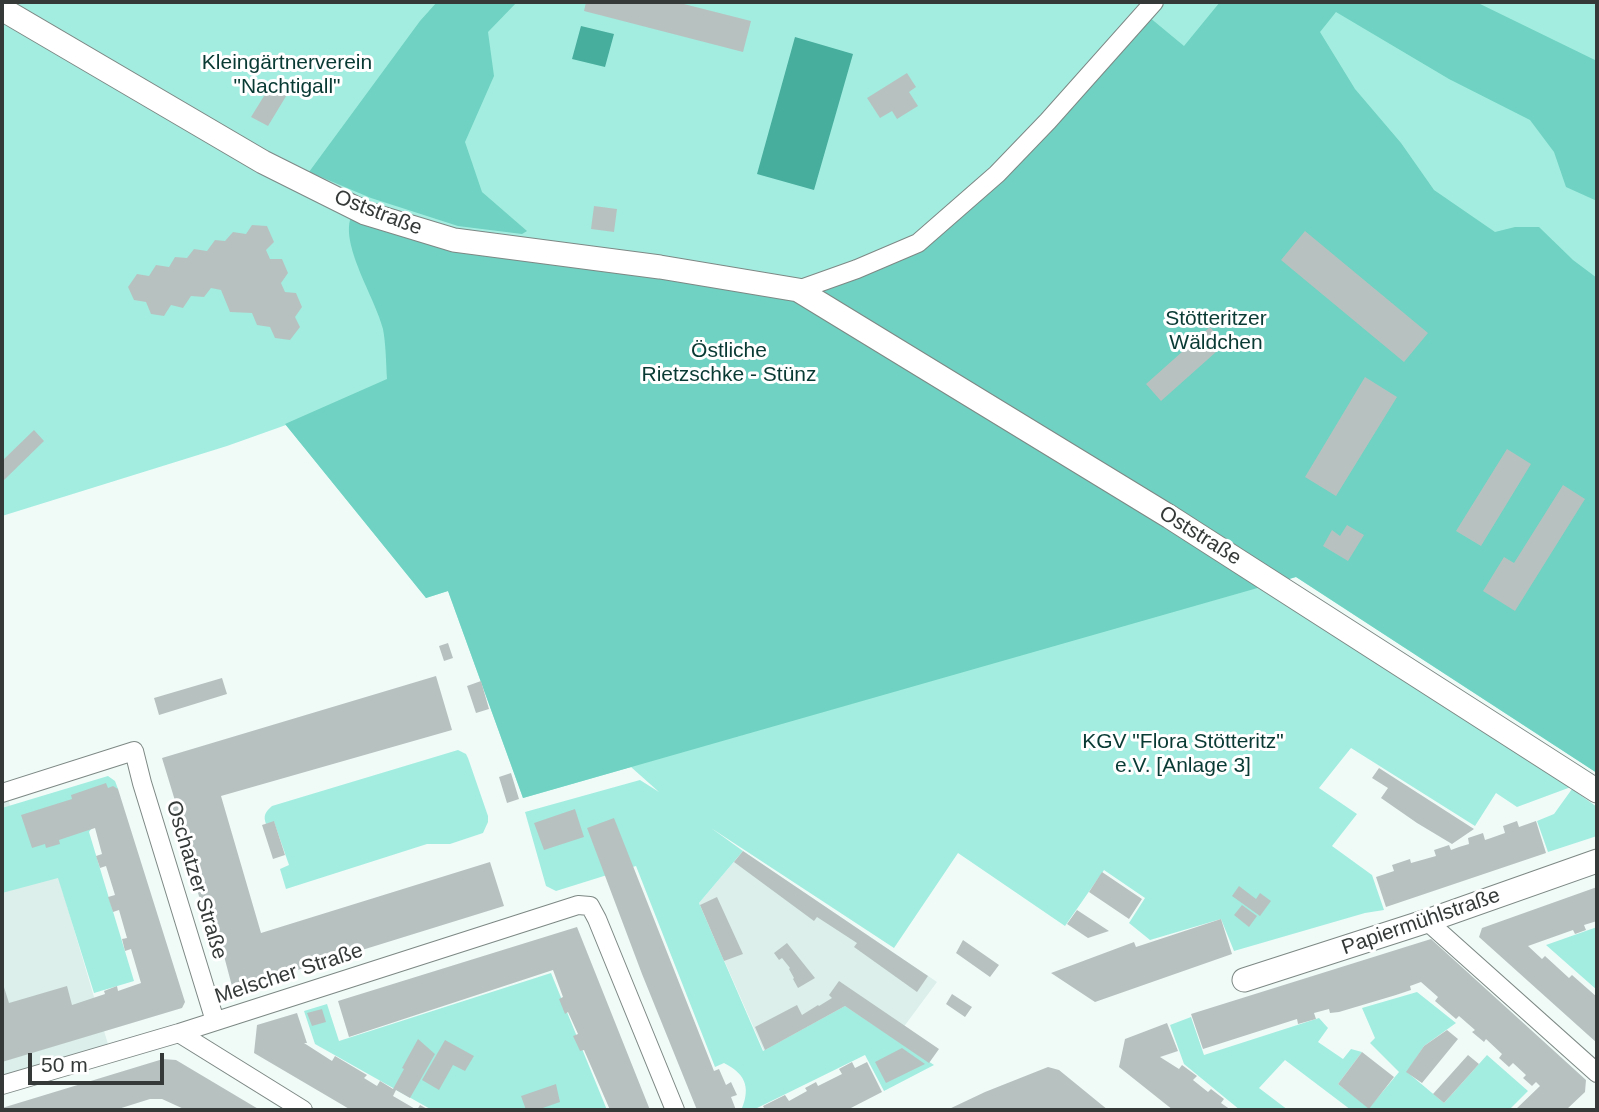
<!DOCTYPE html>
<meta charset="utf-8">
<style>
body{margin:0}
#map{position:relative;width:1599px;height:1112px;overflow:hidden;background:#f0fbf8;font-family:Arial,sans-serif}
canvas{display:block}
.frame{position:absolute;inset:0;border:4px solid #353a39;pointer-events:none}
.scale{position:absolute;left:28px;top:1053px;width:136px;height:32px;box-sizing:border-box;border:4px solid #353a39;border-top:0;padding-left:9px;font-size:21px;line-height:24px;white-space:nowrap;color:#353a39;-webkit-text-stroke:5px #fff;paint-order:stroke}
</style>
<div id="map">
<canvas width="1599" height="1112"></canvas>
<div class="frame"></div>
<div class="scale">50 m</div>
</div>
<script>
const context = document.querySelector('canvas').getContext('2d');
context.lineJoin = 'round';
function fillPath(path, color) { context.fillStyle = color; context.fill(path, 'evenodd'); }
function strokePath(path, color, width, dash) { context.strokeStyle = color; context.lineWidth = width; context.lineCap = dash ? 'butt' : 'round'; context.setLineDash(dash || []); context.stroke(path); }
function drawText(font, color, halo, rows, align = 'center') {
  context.font = font + ' Arial,sans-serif'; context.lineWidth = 6; context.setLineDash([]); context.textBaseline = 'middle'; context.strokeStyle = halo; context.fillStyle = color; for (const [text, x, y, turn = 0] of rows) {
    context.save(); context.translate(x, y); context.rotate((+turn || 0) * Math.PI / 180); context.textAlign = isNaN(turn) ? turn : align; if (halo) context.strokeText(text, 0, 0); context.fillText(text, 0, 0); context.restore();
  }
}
fillPath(new Path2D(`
 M2 778 31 878 57 872 110 1051 2 1084Z
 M743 851 937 982 894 1040 843 1009 764 1051 699 903Z`), '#dcefeb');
fillPath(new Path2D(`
 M2 2H1597V773L1296 577 1267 586 1571 787 1517 807 1496 793 1475 826 1351 748 1319 788 1357 814 1332 846 1372 875 1384 910 1365 913 1234 951 1221 919 1150 940 1129 923 1145 898 1104 870 1065 926 958 853 894 948 711 828 743 851 699 903 763 1051 845 1006 934 1065 884 1091 865 1055 753 1110H743L742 1108C751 1086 744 1073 724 1063L715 1067 636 866 556 891 546 886 525 812 640 780 659 792 631 767 523 798 448 591 426 598 286 425 227 446 2 516Z
 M458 750 466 754 468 758 488 816V822L483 833 450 844H427L286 889 280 869 289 865 274 822 266 824C263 816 265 812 272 806Z
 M108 776 115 781 118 789 89 832 134 981 94 993 58 878 2 893V808Z
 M1572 789 1597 807V836L1548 852 1537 821 1554 814Z
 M1597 927V990L1546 945Z
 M551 973 607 1110H432L315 1044 304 1011 327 1004 339 1041Z
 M1417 992 1456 1023 1424 1046 1407 1072 1444 1103 1487 1055 1528 1091 1509 1110H1351L1285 1060 1259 1088 1288 1110H1240L1184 1064 1170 1025 1191 1017 1204 1055 1319 1018 1328 1028 1318 1042 1343 1059 1351 1049 1362 1052 1338 1084 1369 1108 1399 1072 1370 1043 1375 1038 1362 1008Z`), '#a3ede0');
fillPath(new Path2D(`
 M437 2H517L488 32 494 76 465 142 482 192 527 231 522 234 458 226 371 198 309 172 420 21Z
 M1220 2H1476L1597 61V201L1566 187 1554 152 1530 120 1449 79 1336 12 1320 32 1355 89 1401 143 1434 190 1495 232 1515 227H1539L1573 260 1597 278V773L1296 577 523 798 448 591 426 598 285 424 387 379C386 363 386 345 383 329 376 299 338 242 352 215L449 251 607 270 792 300 918 249 1149 17 1184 46Z`), '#6fd2c2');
fillPath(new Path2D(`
 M581 26 614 34 605 67 572 59Z
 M795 37 853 54 814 190 757 174Z`), '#47ad9d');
fillPath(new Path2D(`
 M586 2H676L751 21 743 52 584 11Z
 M907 73 916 87 909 92 918 106 897 119 892 111 880 118 867 98Z
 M272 83 288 93 268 126 251 117Z
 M594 206 617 209 614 232 591 229Z
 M252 225 267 226 274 242 266 250 270 259H282L288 273 281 283 285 292 296 293 302 307 295 317 300 327 290 340 275 338 270 327 257 325 252 313 230 312 221 290 211 288 204 297 191 296 183 308 171 305 164 316 151 314 146 302 134 300 128 287 137 274 149 276 156 265 169 267 175 257 187 258 194 249 207 251 215 240 225 241 233 232 246 234Z
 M1305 231 1428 333 1404 362 1281 260Z
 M1210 327 1225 344 1161 401 1146 384Z
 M1365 377 1397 397 1336 496 1305 477Z
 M34 430 44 441 2 482V461Z
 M1507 449 1531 464 1481 546 1456 531Z
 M1563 485 1585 499 1515 611 1483 591 1504 557 1514 563Z
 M1347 525 1364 535 1348 561 1323 546 1332 530 1340 536Z
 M448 643 453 658 444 661 439 646Z
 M436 676 452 730 221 796 261 933 490 862 504 906 233 990 224 956 218 958 171 805 176 804 162 758Z
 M222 678 227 694 159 715 154 698Z
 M481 681 489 709 476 713 467 686Z
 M1379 768 1474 829 1452 844 1417 823 1381 798 1388 788 1372 778Z
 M511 773 519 799 507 803 499 777Z
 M106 783 108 788 113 786 118 789 185 1002 182 1008 2 1062V981L9 1003 67 986 72 1005 105 994 104 991 117 986 118 991 141 983 131 949 125 951 122 939 127 938 119 910 113 912 108 897 115 895 106 866 100 868 96 856 102 854 95 828 59 840 60 844 46 848 45 844 32 848 21 815 72 799 71 795Z
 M575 809 584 837 544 850 534 823Z
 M614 818 714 1071 719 1069 726 1085 731 1082 737 1095 731 1097 736 1110H697L642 974 587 828Z
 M274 821 285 855 273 859 262 825Z
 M1517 821 1519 827 1536 821 1546 853 1386 907 1376 877 1394 871 1392 865 1410 859 1411 863 1436 856 1434 850 1449 845 1451 850 1459 847 1469 844 1468 838 1483 833 1485 840 1491 838 1505 833 1503 826Z
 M743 851 928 976 917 992 854 947 857 943 817 917 814 921 734 862Z
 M1102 872 1142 899 1129 919 1089 892Z
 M1239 886 1256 899 1260 893 1271 901 1260 916 1232 896Z
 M1597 887V921L1584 925 1586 930 1575 934 1573 930 1528 946 1542 959 1545 956 1569 978 1572 975 1597 997V1043L1479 937 1482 928Z
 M717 897 743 954 724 961 700 905Z
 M1242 905 1257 916 1249 927 1234 915Z
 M1077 910 1109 931 1088 938 1067 924Z
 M1221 919 1232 954 1095 1002 1051 973 1134 942 1136 947Z
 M577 927 650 1110H610L584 1050 580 1051 573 1036 578 1034 568 1012 565 1014 559 999 563 997 553 970 349 1037 338 1001Z
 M1431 939 1586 1080 1585 1092 1566 1110H1515L1540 1086 1536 1082 1532 1086 1523 1078 1526 1075 1513 1063 1509 1067 1499 1058 1502 1054 1486 1039 1484 1042 1472 1032 1475 1030 1459 1016 1456 1019 1435 1001 1438 997 1421 982 1410 986 1411 990 1396 995 1339 1012 1330 1013 1329 1009 1314 1013 1316 1019 1298 1024 1297 1019 1203 1049 1191 1014Z
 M963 940 999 965 990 977 956 953Z
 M787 943 815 978 798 988 793 979 794 978 789 969 790 968 782 958 779 960 774 953Z
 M839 981 939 1049 929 1063 845 1006 765 1050 755 1027 797 1005 802 1015 818 1005 819 1006 832 998 829 995Z
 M952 994 972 1007 965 1017 946 1004Z
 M322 1009 326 1022 312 1026 307 1013Z
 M297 1013 307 1043H304L332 1061 335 1056 367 1075 364 1078 377 1086 380 1081 393 1089 404 1069 402 1068 418 1039 435 1054 410 1098 396 1090 393 1096 417 1110 420 1105 429 1110H351L254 1053 257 1025Z
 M1167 1023 1178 1051 1160 1057 1179 1069 1182 1065 1197 1076 1193 1080 1208 1092 1211 1089 1224 1099 1221 1103 1231 1110H1173L1119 1067 1125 1039Z
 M1447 1030 1458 1039 1422 1083 1406 1072 1424 1046Z
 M445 1040 474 1056 465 1071 453 1065 439 1090 422 1080Z
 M902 1048 925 1064 886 1083 875 1062Z
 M1362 1052 1394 1077 1369 1109 1338 1084Z
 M1468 1055 1479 1064 1444 1103 1433 1094Z
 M163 1059 176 1060 260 1110H186L162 1099H150L115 1110H2V1108Z
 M852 1062 855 1068 867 1062 882 1092 847 1110H765L763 1106 785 1095 789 1101 807 1091 805 1088 816 1082 818 1086 842 1074 839 1069Z
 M1048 1067 1059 1070 1108 1110H1050L1047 1108 1041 1110H947L985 1092Z
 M556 1084 560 1102 537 1110H526L521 1096Z`), '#b7c2c0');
const minor = new Path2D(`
 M798 290 857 269 918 243 997 174 1048 121 1154 2
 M2 793 134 751 142 783 215 1021
 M1427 921 1597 1073
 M179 1033 303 1110
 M2 1085 179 1033 578 905 590 906 597 919 675 1110`);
const tertiary = new Path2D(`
 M2 9 263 162 365 213 454 240 660 267 798 290 1170 517 1597 791
 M1244 980 1427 921 1597 861`);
strokePath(minor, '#7d8885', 20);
strokePath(tertiary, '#7d8885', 25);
strokePath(minor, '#fff', 18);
strokePath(tertiary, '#fff', 23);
drawText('21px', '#093a33', '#fff', [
 ["Kleingärtnerverein",287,63],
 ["\"Nachtigall\"",287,87],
 ["Stötteritzer",1216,319],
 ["Wäldchen",1216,343],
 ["Östliche",729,351],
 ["Rietzschke - Stünz",729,375],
 ["KGV \"Flora Stötteritz\"",1183,742],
 ["e.V. [Anlage 3]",1183,766]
]);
drawText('21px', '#353a39', '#fff', [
 ["Oststraße",378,213,21],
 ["Oststraße",1200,536,32],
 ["Oschatzer Straße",196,880,73],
 ["Papiermühlstraße",1421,922,-19],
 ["Melscher Straße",289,974,-18]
]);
</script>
